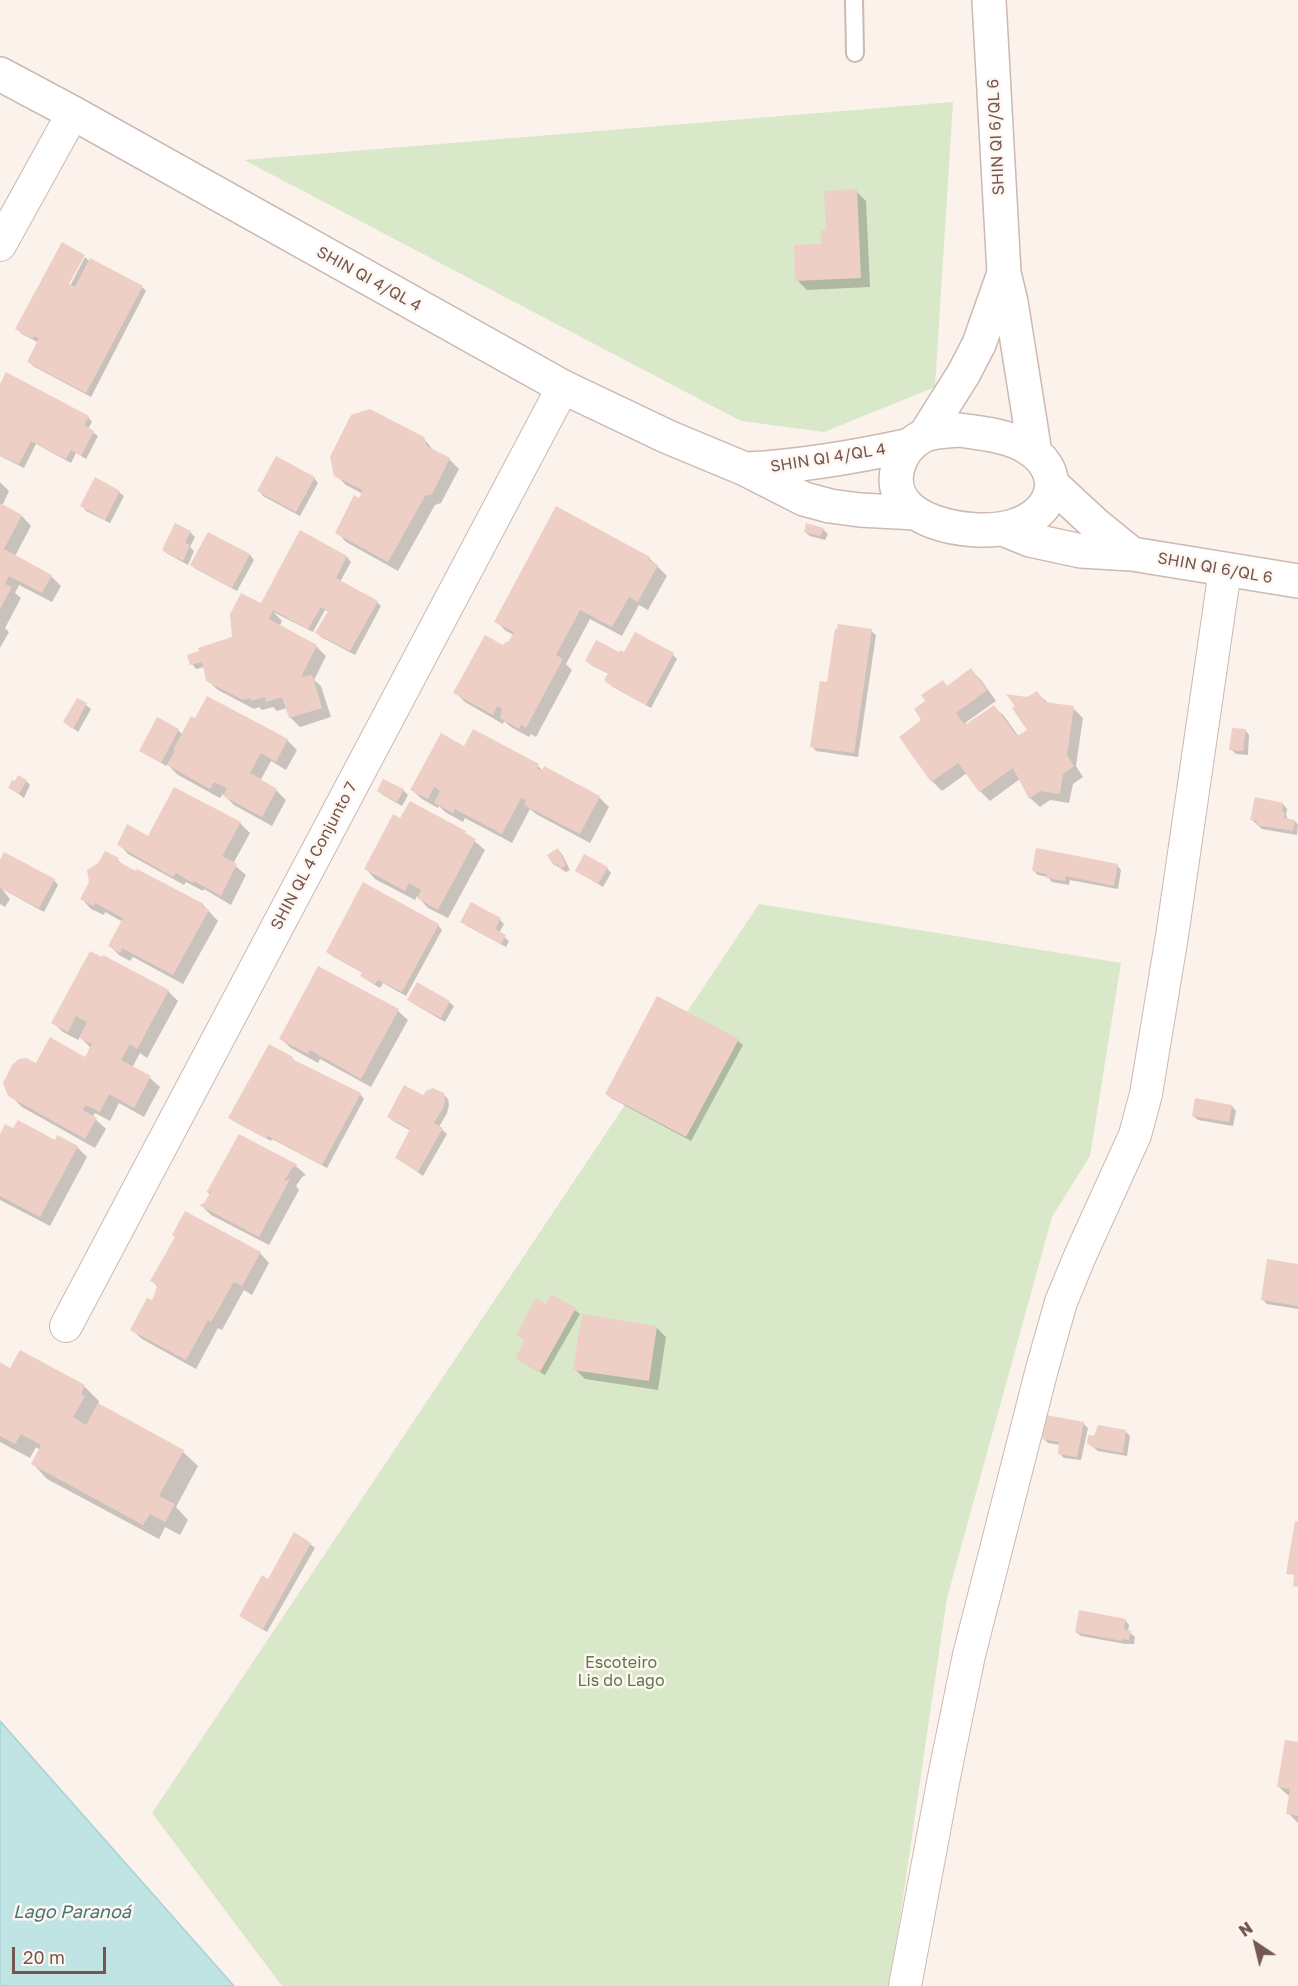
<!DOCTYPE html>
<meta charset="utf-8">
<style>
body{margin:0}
#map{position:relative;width:1298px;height:1986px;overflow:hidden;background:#fbf2eb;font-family:"Golos Text",sans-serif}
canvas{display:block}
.north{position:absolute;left:1226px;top:1914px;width:60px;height:60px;-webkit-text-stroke:4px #fef7f1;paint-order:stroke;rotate:325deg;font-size:16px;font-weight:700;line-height:24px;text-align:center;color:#745750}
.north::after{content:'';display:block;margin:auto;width:21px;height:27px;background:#745750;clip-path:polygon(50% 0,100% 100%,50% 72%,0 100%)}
.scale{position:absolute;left:12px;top:1947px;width:94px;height:27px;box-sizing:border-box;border:3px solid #745750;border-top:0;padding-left:8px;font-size:18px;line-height:21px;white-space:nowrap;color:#745750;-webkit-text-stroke:4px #fef7f1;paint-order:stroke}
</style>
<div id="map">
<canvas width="1298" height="1986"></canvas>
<div class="north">N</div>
<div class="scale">20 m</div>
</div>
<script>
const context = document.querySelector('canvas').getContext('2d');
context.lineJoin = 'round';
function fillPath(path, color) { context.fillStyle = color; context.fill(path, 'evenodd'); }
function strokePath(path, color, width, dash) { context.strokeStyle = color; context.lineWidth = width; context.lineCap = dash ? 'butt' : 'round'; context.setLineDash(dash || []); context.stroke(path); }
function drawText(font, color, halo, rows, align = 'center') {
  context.font = font + ' "Golos Text",sans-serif'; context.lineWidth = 5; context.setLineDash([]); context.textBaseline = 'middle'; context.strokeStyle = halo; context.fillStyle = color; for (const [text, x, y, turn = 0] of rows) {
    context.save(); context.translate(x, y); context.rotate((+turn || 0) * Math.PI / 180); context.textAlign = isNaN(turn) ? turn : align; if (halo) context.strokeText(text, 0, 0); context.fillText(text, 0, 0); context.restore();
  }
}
fillPath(new Path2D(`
 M953 102 935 387 824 432 741 421 244 160Z
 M759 904 1121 963 1090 1156 1052 1217 947 1598 890 1986H282L152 1813Z`), '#dae8ca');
const water = new Path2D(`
 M0 1721 234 1986H0Z`);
fillPath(water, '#c0e3e3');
strokePath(water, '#a8d3d4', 1.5);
fillPath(new Path2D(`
 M856 191 866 201 870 287 807 290 797 280 823 245 827 231Z
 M85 257 90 262 142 287 146 291 91 397 33 366 29 362 39 343 22 334 17 329 67 292Z
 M0 387 88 417 92 422 88 429 98 436 86 459 76 453 71 463 36 444 24 468 0 456Z
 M424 439 435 452 449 459 459 469 441 503 435 505 398 571 346 542 337 532 363 494 346 485 336 475Z
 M314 478 318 483 300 516 263 496 259 491Z
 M0 482 9 491 2 506 22 516 31 526 15 556 51 576 61 586 52 602 19 585 15 593 21 598 5 628 9 632 0 648Z
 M119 492 124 496 110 523 86 511 82 506Z
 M176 525 190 532 195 537 190 547 194 551 188 565 168 554 163 550Z
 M807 525 823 529 828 534 825 540 810 536 805 532Z
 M301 532 347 557 351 562 340 582 377 602 381 606 355 655 321 637 317 632 329 612 325 610 313 632 273 612 282 621 279 627 316 646 326 656 314 680 321 686 331 717 300 727 290 717 287 708 277 711 273 707 262 710 259 707 254 709 218 690 207 680 204 667 196 669 192 664 234 638 261 605Z
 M208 534 250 555 254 560 237 591 196 569 191 565Z
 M649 558 667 576 648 610 639 605 622 636 590 619 566 664 572 670 536 737 531 734 529 737 511 727 504 721 503 724 465 702 455 692 508 645 514 635 506 631 496 621Z
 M871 631 876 635 858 757 816 751 812 746 828 683Z
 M625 654 673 655 677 659 651 708 613 687 605 680 609 674 591 665 587 660Z
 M971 670 981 680 996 701 965 723 967 726 994 707 1004 716 1019 737 1029 730 1027 699 1037 693 1047 702 1073 708 1083 718 1076 766 1083 777 1073 784 1069 803 1050 800 1040 807 1030 798 1020 779 990 801 980 791 967 773 942 791 932 781 923 721 948 687Z
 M208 698 287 740 297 750 286 770 271 761 260 781 276 790 286 800 272 826 234 805 223 794 220 798 178 775 167 764 166 766 141 750 178 730 183 735 196 720Z
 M86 705 91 709 78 732 65 722Z
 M1245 730 1249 735 1248 755 1236 754 1231 749Z
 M465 748 538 766 543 771 599 797 609 807 590 843 536 814 530 809 512 843 465 818 463 822 445 812 439 806 438 808 422 799 412 790Z
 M26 781 30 785 24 798 10 788Z
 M403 790 408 795 402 806 383 795 378 791Z
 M1283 804 1287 809 1286 815 1288 820 1295 821 1298 825 1297 835 1262 829 1252 820Z
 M400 820 465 833 485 850 448 918 428 908 417 896 415 900 375 879 366 869Z
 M240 823 250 833 233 864 246 875 231 905 204 889 203 891 186 882 184 885 128 854 119 844 148 838Z
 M558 850 562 854 570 870 566 872 555 865Z
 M106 853 118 860 125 867 137 873 138 871 203 905 218 921 183 984 133 957 130 961 119 955 110 946 123 922 105 912 104 915 91 909 82 899Z
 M0 863 54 880 58 885 44 912 2 889 10 899 5 907 0 904Z
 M1117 865 1121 870 1118 889 1070 880 1069 885 1052 882 1048 877 1038 875 1034 871Z
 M607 868 611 873 603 887 576 870Z
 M500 920 504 924 499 933 509 941 506 947 467 926 462 922Z
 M438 925 442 930 406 996 383 983 380 988 367 980 362 976 363 973 332 956 328 951Z
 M91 953 168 991 178 1001 147 1058 140 1053 132 1068 150 1078 160 1087 144 1117 119 1103 110 1121 95 1113 93 1117 106 1129 95 1148 22 1107 12 1097 37 1065 86 1059 90 1047 80 1037 78 1040 63 1032 53 1023Z
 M658 998 738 1041 743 1045 691 1141 611 1098 606 1094Z
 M409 999 449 1002 454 1006 445 1022 414 1004Z
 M398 1011 408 1020 371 1087 320 1059 318 1063 291 1048 281 1039Z
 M292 1058 297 1063 360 1094 364 1099 327 1168 272 1139 271 1141 235 1122 230 1118Z
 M443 1094 448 1099 449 1105 447 1113 439 1127 447 1134 423 1176 397 1158 411 1131 393 1121 389 1117 424 1097Z
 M1232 1106 1236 1111 1233 1126 1198 1120 1193 1116Z
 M239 1136 297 1167 306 1175 302 1177 296 1186 299 1190 269 1245 211 1215 202 1206 206 1204 210 1195 208 1192Z
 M58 1137 77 1147 87 1157 50 1226 0 1200V1138L55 1142Z
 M260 1253 269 1263 252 1295 244 1290 222 1330 218 1328 196 1369 142 1339 132 1330 152 1302 158 1287 152 1281Z
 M1298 1266V1309L1267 1304 1262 1299Z
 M552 1296 575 1310 580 1314 545 1375 522 1362 517 1358 526 1341 518 1334 546 1306Z
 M657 1328 666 1337 658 1390 585 1379 575 1369Z
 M20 1352 85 1387 99 1401 98 1405 183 1452 198 1466 176 1507 188 1520 180 1535 165 1527 159 1539 47 1479 33 1464 40 1450 36 1447 30 1458 0 1442V1364L11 1370Z
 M1083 1423 1088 1428 1081 1460 1064 1458 1059 1453 1060 1445 1048 1443 1044 1439Z
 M1126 1432 1130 1436 1127 1456 1098 1451 1088 1443 1095 1438Z
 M310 1544 315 1548 267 1632 246 1620 241 1615 268 1581Z
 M1125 1620 1129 1625 1128 1631 1135 1637 1134 1644H1126L1081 1636 1076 1632Z
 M1298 1744V1823L1288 1813 1290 1797 1279 1787Z`), '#0003');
fillPath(new Path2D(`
 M857 189 861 278 795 281 794 245 821 244V230H826L824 191Z
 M62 242 85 255 69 284 75 287 90 258 143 286 86 393 27 362 39 338 34 336 33 339 15 329Z
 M6 372 89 416 84 425 94 431 81 456 71 450 66 459 31 441 19 464 0 456V384Z
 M370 409 424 437 427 446 450 458 432 494 425 496 388 562 335 533 354 495 359 498 363 490 334 476 330 457 351 415Z
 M276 456 315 477 296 512 257 491Z
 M95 477 120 491 105 520 80 506Z
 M0 503 22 515 4 549 52 575 42 593 9 576 5 584 12 587 0 609Z
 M556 506 650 557 648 560 658 565 638 602 629 597 612 627 580 610 556 655 563 659 526 728 521 725 519 729 500 718 502 709 497 706 493 715 453 693 485 635 503 645 506 641 508 642 514 632 494 622Z
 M175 523 191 531 185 543 190 545 183 561 162 550Z
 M806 523 824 528 820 536 804 532Z
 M300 530 347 556 336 578 378 601 350 651 315 633 328 611 321 607 308 629 273 610 269 619 317 645 301 677 312 675 322 708 289 718 282 697 266 702 265 697 251 701V698L243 700 206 681 202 662 190 665 187 655 199 651 198 648 232 637 230 614 241 593 261 603Z
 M208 532 250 554 232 588 190 565Z
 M838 624 872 629 854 753 810 747 820 681 827 682 835 629H837Z
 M635 632 674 653 646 705 607 683 604 680 608 673 585 661 596 640 619 652 620 650 624 652Z
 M971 668 987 690 956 713 965 725 994 705 1017 736 1027 730 1012 708 1015 706 1006 694 1027 697 1037 691 1045 702 1074 706 1067 755 1074 766 1063 774 1060 794 1040 791 1029 799 1013 768 979 792 958 763 931 782 899 737 921 720 914 709 925 701 921 695 943 680 947 686Z
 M207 696 288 739 276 762 261 753 250 773 277 789 262 817 223 796 227 788 214 782 210 789 167 765 175 750H173L191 716 195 718Z
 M77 698 87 703 73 729 63 722Z
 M157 717 179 729 161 763 139 751Z
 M1232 728 1246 729 1243 751 1229 750Z
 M473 729 539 764 537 768 542 771 544 766 600 796 580 834 524 805 526 800 521 798 502 834 455 809 453 813 434 803 440 791 434 787 428 799 410 790 441 733 464 746Z
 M18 775 27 780 19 794 8 788 12 780 15 781Z
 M383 779 404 789 397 802 377 791Z
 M174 787 241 822 222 856 237 864 221 896 194 881 193 883 176 873 173 877 117 845 127 824 148 836Z
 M1255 797 1283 803 1282 811 1285 812 1284 817H1281L1295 820 1293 831 1256 825 1257 821 1250 820Z
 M410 801 466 831 465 833 476 839 438 910 417 898 421 890 409 883 405 891 364 869 393 814 400 818Z
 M558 848 566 865 560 869 558 864 554 866 547 855Z
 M1036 848 1118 864 1114 886 1066 876 1065 881 1046 878 1047 874 1032 871Z
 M105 851 119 858 117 861 136 871 137 869 204 904 202 906 209 910 173 975 122 948 120 953 108 946 123 918 95 903 94 906 80 899 89 882 87 870 98 863Z
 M4 852 55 879 39 908 0 888V860Z
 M584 854 608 867 598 884 575 871Z
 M363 882 439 924 402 992 378 980 375 984 360 976 362 972 326 952Z
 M471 902 501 918 495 929 506 935 501 944 460 922Z
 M90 951 102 957 103 955 169 990 137 1049 130 1044 121 1060 151 1076 134 1108 109 1094 100 1112 85 1105 83 1110 97 1118 85 1139 8 1096 3 1083 12 1065 19 1059 26 1058 36 1063 50 1037 85 1057 92 1044 79 1038 87 1022 76 1016 68 1032 51 1023Z
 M318 966 399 1009 361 1079 310 1050 308 1054 279 1039Z
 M417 982 450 1001 441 1018 407 1000Z
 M657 996 739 1039 686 1137 605 1094Z
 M269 1044 293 1057 292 1059 361 1093 322 1165 268 1136 266 1138 228 1118Z
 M404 1085 423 1095 426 1091 433 1088 444 1093 445 1100 443 1108 434 1123 443 1128 418 1172 395 1158 410 1129 387 1117Z
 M1195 1098 1232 1105 1229 1122 1192 1116Z
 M18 1120 55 1140 57 1135 78 1146 40 1217 0 1196V1134L5 1124 13 1128Z
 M239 1134 298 1165 292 1168 284 1181 290 1179 259 1237 199 1205 204 1203 211 1191 206 1193Z
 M185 1211 261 1252 242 1286 234 1282 211 1322 208 1320 186 1360 130 1330 147 1298 152 1300 156 1291H155L158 1285 150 1281 175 1237 172 1235Z
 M1267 1259 1298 1264V1306L1261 1300Z
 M551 1294 576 1308 540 1372 515 1358 525 1340 516 1335 536 1298 546 1304Z
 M582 1314 657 1326 649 1381 573 1370Z
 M20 1350 85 1385 81 1394 85 1396 73 1417 86 1425 98 1403 184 1450 159 1496 175 1504 165 1522 150 1514 143 1525 31 1464 41 1445 21 1434 15 1444 0 1436V1362L10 1368Z
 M1046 1415 1084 1422 1077 1457 1058 1454 1059 1442 1042 1439Z
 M1098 1425 1126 1430 1123 1453 1092 1447V1445L1087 1444 1088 1435 1094 1436Z
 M1295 1521 1298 1522V1587L1293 1586 1294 1575 1286 1574Z
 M294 1532 311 1543 263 1629 239 1616 262 1575 268 1579Z
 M1079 1610 1126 1619 1124 1629 1131 1631 1129 1640 1122 1639V1641L1075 1632Z
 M1285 1740 1298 1742V1816L1286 1814 1290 1789 1277 1787Z`), '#eecfc5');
const service = new Path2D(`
 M854 0 855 53`);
const minor = new Path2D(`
 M0 245 73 113
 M66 1326 563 387
 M905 1986 945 1772 969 1655 1042 1369 1061 1302 1080 1256 1135 1135 1146 1094 1172 936 1225 570`);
const tertiary = new Path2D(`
 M989 0 1004 273 1011 302 1035 453
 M0 74 73 113 563 387 668 437 745 469 804 499 830 506 860 510 916 513
 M959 430C979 433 1003 435 1021 444 1068 468 1058 514 1010 527 972 537 882 523 898 467 902 453 911 442 923 436 933 431 948 431 959 430Z
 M925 435 964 373 979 344 1004 273
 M747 469C803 466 855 457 910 445
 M1053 485 1095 524 1132 554
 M1003 529 1030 540 1081 551 1132 554 1298 581`);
strokePath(service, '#ccb9b1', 20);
strokePath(minor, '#ccb9b1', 34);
strokePath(tertiary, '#ccb9b1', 36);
strokePath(service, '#fff', 16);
strokePath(minor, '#fff', 32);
strokePath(tertiary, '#fff', 33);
drawText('16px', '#745750', '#fef7f1', [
 ["SHIN QI 6/QL 6",996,137,-93],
 ["SHIN QI 4/QL 4",369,279,29],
 ["SHIN QI 4/QL 4",828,458,-9],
 ["SHIN QI 6/QL 6",1215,568,10],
 ["SHIN QL 4 Conjunto 7",314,856,-62]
]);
drawText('16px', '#5e7849', '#fef7f1', [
 ["Escoteiro",621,1663],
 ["Lis do Lago",621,1681]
]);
drawText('italic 18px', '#447677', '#fef7f1', [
 ["Lago Paranoá",72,1912]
]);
</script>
